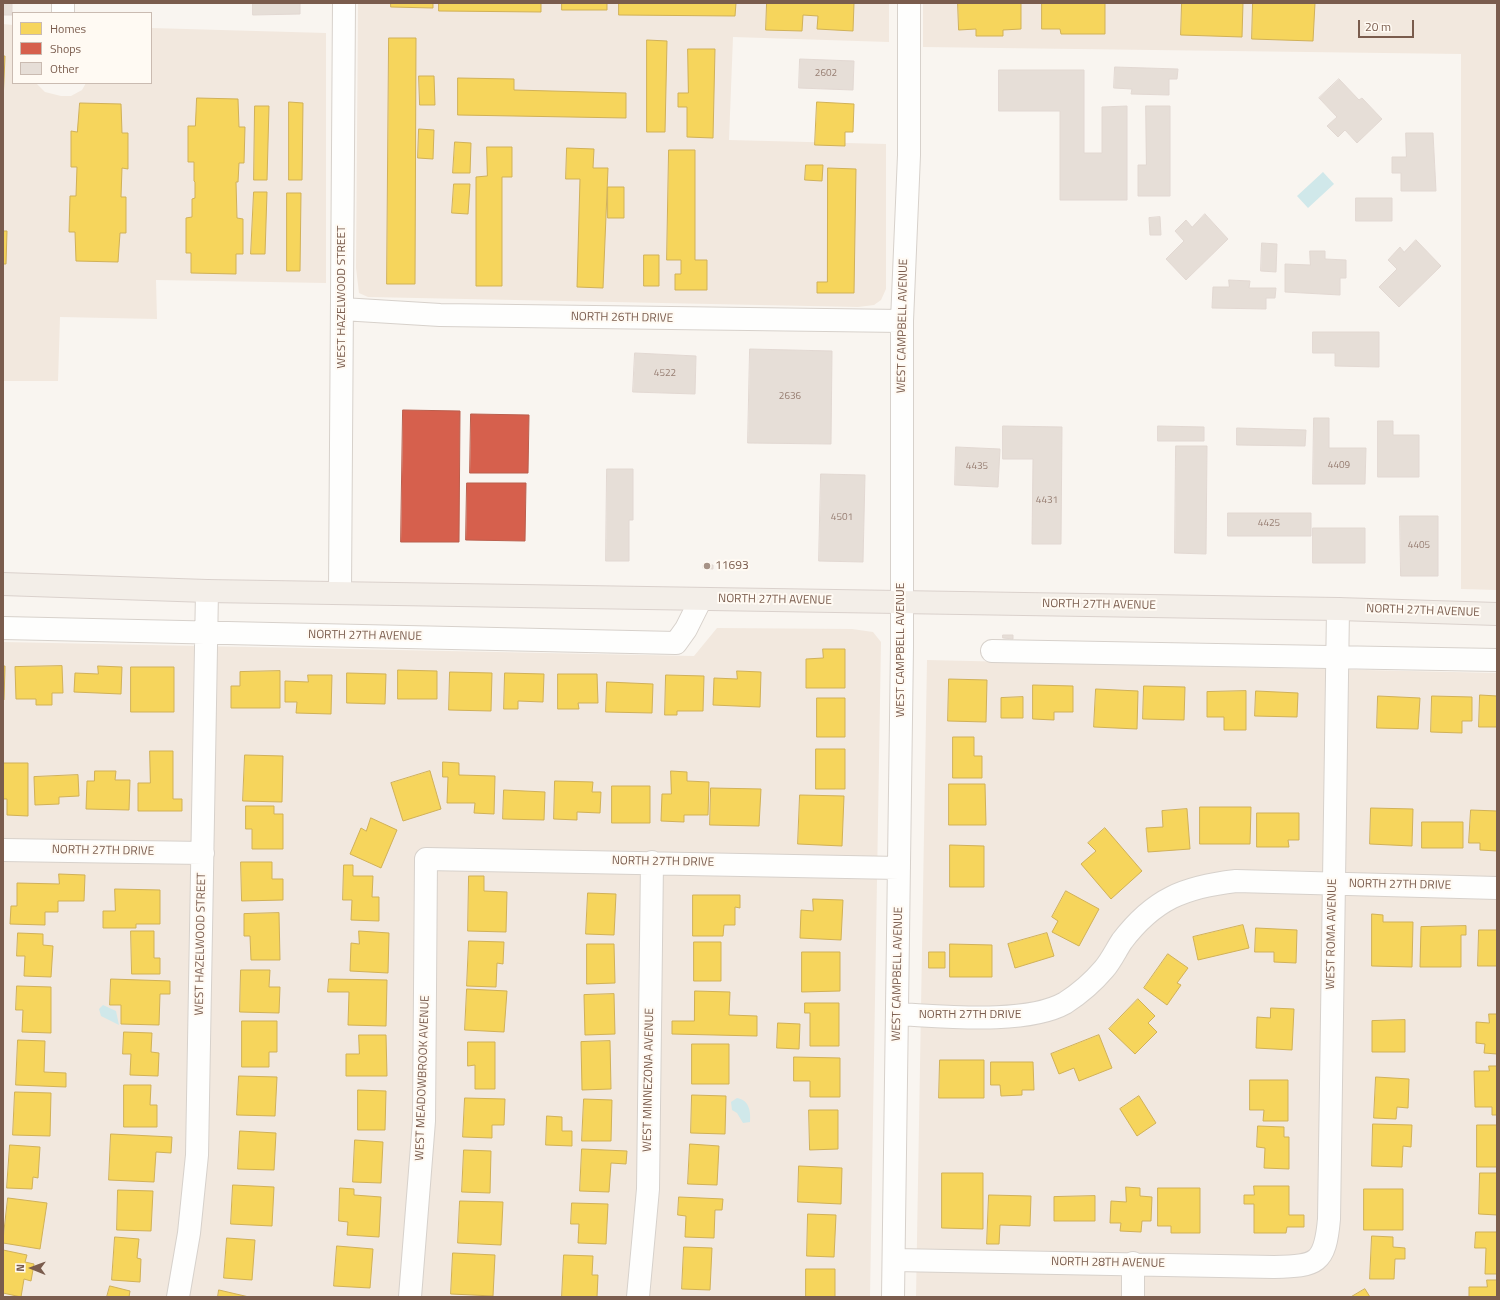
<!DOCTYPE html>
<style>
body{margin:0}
#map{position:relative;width:1500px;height:1300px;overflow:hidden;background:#f9f5f0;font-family:"Titillium Web",sans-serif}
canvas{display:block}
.frame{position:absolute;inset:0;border:4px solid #7a5c4d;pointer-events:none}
.legend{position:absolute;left:12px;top:12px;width:140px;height:72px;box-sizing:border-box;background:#fffaf3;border:1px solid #cabbb1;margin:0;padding:5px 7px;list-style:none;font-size:12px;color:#7a5c4d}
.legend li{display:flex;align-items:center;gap:8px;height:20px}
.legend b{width:20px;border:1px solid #cabbb1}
.north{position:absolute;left:12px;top:1248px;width:40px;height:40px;-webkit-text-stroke:3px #fffaf3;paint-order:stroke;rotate:271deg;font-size:11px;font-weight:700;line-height:16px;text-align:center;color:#7a5c4d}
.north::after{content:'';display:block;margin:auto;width:14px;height:18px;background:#7a5c4d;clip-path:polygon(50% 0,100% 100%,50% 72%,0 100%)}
.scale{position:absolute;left:1358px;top:20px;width:56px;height:18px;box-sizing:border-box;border:2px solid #7a5c4d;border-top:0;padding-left:5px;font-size:12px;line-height:14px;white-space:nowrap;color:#7a5c4d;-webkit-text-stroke:3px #fffaf3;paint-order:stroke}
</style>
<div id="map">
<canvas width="1500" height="1300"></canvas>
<div class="frame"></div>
<ul class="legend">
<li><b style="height:11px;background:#f6d55c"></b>Homes</li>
<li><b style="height:11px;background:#d6604d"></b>Shops</li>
<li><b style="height:11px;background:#e6ded7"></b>Other</li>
</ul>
<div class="north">N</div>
<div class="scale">20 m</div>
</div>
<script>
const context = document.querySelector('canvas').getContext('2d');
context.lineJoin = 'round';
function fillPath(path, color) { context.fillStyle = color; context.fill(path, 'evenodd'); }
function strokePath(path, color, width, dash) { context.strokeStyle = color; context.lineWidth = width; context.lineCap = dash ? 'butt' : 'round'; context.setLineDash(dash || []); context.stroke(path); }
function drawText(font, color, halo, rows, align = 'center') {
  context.font = font + ' "Titillium Web",sans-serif'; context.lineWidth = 4; context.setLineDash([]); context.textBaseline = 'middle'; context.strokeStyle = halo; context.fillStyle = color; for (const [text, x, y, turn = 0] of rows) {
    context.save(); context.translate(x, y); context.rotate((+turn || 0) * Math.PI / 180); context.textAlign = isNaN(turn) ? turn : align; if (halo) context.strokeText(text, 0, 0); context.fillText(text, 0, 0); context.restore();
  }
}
fillPath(new Path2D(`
 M358 3H889V42L733 37 729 140 886 144V289L881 300 874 305 858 307 368 297 359 293 356 268Z
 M923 3H1497V590L1461 589V54L923 47Z
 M3 24 13 25V83H36L45 92 61 96H71L82 90 86 83H151V28L326 33V283L156 280 157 319 60 317 58 381H3Z
 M717 628 852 629 873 632 881 642 870 1297H3V642L694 656Z
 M927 660 1497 673V1297H916Z`), '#f2e8de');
fillPath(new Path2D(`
 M1323 172 1334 184 1308 208 1297 196Z
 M103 1005 116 1011 119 1025 101 1016 99 1009Z
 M737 1098C749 1100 751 1111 750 1122L743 1123 737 1113 732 1110 731 1102Z`), '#d0e8ea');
const homes = new Path2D(`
 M391 3H433V8L391 7Z
 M439 3H541V12L439 11Z
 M562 3H607V10H562Z
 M619 3H736L735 16 619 15Z
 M767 3H854L853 31 817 29 818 16 803 15 802 31 766 30Z
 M958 3H1021V29L1003 30V36H976V29L959 30Z
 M1042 3H1105V34H1061L1060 29H1042Z
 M1182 3H1243L1242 37 1181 35Z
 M1253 3H1315L1313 41 1252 39Z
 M389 38H416L415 284H387Z
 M647 40 667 41 665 132H647Z
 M688 49H715L713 138 687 137V107H678V93H688Z
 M3 56H5L3 102Z
 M419 76H434L435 105H420Z
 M458 78 514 79V90L626 93V118L458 115Z
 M197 98 238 99 239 127H245L244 163H239L238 182H236L237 218 243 219V254H236V274L191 273V253H186V218L192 217V199L195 198V182L194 181V162H188V126H195Z
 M289 102 303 103 302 180H289Z
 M817 102 854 104 853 132H845V146L815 145Z
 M80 103 121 104 122 133H128V169L122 168 121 197H126V233H120L118 262 76 261 75 232H69L70 196H76L77 167H71V131L77 132Z
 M255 106H269L267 180H254Z
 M419 129 434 130 433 159 418 158Z
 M455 142 471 143 470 173H453Z
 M487 147H512V177H502V286H476V177L487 176Z
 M567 148 594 149 593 168H608L603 288 577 287 580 179H566Z
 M669 150H695V260H707V290H675V274H681V260H667Z
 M806 165H823L822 181 805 180Z
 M828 168 856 169 854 293H817V282H827Z
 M454 184H470L468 214 452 213Z
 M608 187H624V218H608Z
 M254 192H267L265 254H251Z
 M287 193H301L300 271H287Z
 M3 231H7L6 264H3Z
 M644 255H659V286H644Z
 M823 649H845V688H806V659L823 658Z
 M3 666H5L4 700H3Z
 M62 666 63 693H52V705H36V699H16L15 667Z
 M98 666 122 667 121 694 74 692 75 673 98 674Z
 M131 667H174V712H131Z
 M398 670 437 671V699H398Z
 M280 671V708H231V686H240V672Z
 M737 671 761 672 760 707 713 705 714 678 737 679Z
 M450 672 492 673 491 711 449 710Z
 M347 673 386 674 385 704 347 703Z
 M505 673 544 674 543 702 518 701V709H504Z
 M558 674H597L598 703H578L579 709H558Z
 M308 675H332L331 714 296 713 297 702H285V681L308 682Z
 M666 675 704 676 703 711H677V715H665Z
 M949 679 987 680 986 722 948 721Z
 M607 682 653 684 652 713 606 712Z
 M1033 685 1073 686V712H1054V720L1033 719Z
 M1144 686 1185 687 1184 720 1143 719Z
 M1096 689 1138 691 1137 729 1094 727Z
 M1246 691V730H1224V717H1207V692Z
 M1256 691 1298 693 1297 717 1255 716Z
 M1480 695 1497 696V727H1479Z
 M1378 696 1420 698 1418 729 1377 728Z
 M1432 696 1472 697V721H1462V733L1431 732Z
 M1023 697V718H1001V698Z
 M817 698H845V737H817Z
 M953 737H974V756H982V778H953Z
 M816 749H845V789H816Z
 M150 751H173V799H182V811H138V783H150Z
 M245 755 283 756 282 802 243 801Z
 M443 762 459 763V775L495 776 494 814 474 813 475 803H447L448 777H443Z
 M3 763H28V816L7 815V799H3Z
 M95 771H116L115 780H130L129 810 86 809 87 781H94Z
 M430 771 441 809 403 821 391 783Z
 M671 771 687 772V781L709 782 708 815H684V822L661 821 662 794H671Z
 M78 775 79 796 59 797V804L35 805 34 777Z
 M555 781 593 782 592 792H601L600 813 577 812V820L554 819Z
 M949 784H985L986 825H949Z
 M612 786H650V823H612Z
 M711 788 761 789 759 826 710 825Z
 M504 790 545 792 544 820 503 819Z
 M800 795 844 796 842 846 798 844Z
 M246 806H274V814H283V849H252V829H246Z
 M1200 807H1251L1250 844H1200Z
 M1371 808 1413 809 1412 846 1370 844Z
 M1187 809 1190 849 1148 852 1146 828 1163 827 1162 811Z
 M1471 810 1497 811V851L1480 850V843H1469Z
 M1257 813H1299V840H1288L1289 847H1257Z
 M371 818 397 830 381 868 350 854 361 828 366 831Z
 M1422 822H1463V848H1422Z
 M1105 828 1142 871 1111 899 1081 864 1096 851 1088 843Z
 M950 845 984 846V887H950Z
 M241 862H272V879H283V900L242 901Z
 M344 865H353V876H373L372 897H379V921L351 920 352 900H343Z
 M59 874 85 875 84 901H58V912H45V925L10 924 11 906H17V883L59 884Z
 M469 876H484V891L507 892 506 932 468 931Z
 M115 889 160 890V924H136V928H103V911H115Z
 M1066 891 1099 909 1079 946 1052 932 1058 921 1052 917Z
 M588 893 616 894 614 935 586 934Z
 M693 895H740V908L735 907V925H724L723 936H693Z
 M813 899 843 900 841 940 800 938 801 910 813 911Z
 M279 913 280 960H251L250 936H244V914Z
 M1372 914 1383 915V922H1413L1412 967 1372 966Z
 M1243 925 1249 948 1198 960 1193 937Z
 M1466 926V935H1461V967H1420L1421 927Z
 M1256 928 1297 930 1296 963 1274 962V952H1255Z
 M1479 930H1497V966H1478Z
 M131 931H154V958H160V974H132Z
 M359 931 389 933 388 973 350 971 351 943 359 944Z
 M18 933 43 934V945L53 946 51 977 24 976 25 956H17Z
 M1047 933 1054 956 1015 968 1008 944Z
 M469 941 504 942 503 964 497 963 496 987 467 986Z
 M694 942H721V981H694Z
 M587 944H614L615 983 587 984Z
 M950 944 992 945V977H950Z
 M802 952H840V991L802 992Z
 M929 952H945V968H929Z
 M1168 954 1188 968 1177 983 1181 985 1167 1005 1144 988Z
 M241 970H270L269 987H280L279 1013 240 1012Z
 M111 979 170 981V994H160L159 1025 121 1024V1005H110Z
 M329 979 387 980 386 1026 348 1025 349 992H328Z
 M17 986 51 987V1033L22 1032 23 1010H16Z
 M467 989 507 991 504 1032 465 1030Z
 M695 991 730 992 729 1015 757 1016V1036L672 1034V1021H694Z
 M614 994 615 1034 585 1035 584 995Z
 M1138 999 1155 1016 1148 1023 1157 1032 1135 1054 1109 1029Z
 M805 1003H839V1046H810V1013H805Z
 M1271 1008 1294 1009 1292 1050 1256 1048 1257 1017 1270 1018Z
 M1489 1014H1497V1054L1484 1053 1485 1044 1476 1043V1022L1489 1023Z
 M1405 1020V1052H1372V1021Z
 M242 1021H277V1052H269V1067H242Z
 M778 1023 800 1024 799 1049 777 1048Z
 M124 1032 152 1033 151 1052 159 1053 158 1076 130 1075 131 1054H123Z
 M359 1035H386L387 1076H346V1054H359Z
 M1099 1035 1112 1068 1079 1081 1074 1068 1059 1074 1051 1054Z
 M18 1040 45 1041 44 1072 66 1073V1087L16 1085Z
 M610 1041 611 1089 582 1090 581 1042Z
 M468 1042H495V1089H475V1065L468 1066Z
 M692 1044H729V1084H692Z
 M794 1057 840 1058V1097H810V1081H794Z
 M940 1060H984V1098H939Z
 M991 1062H1033L1034 1090H1022V1095L1001 1096 1000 1085H991Z
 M1489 1066H1497V1115H1492V1107H1475L1474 1071H1489Z
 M239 1076 277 1077 275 1116 237 1115Z
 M1376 1077 1409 1079 1408 1108 1397 1107 1396 1119 1374 1118Z
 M1250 1080H1288V1121H1263L1264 1110H1250Z
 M124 1085H151L150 1105H157V1127H124Z
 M358 1090 386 1091 385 1130H358Z
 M15 1092 51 1093 50 1136 13 1135Z
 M692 1095 726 1096 725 1134 691 1133Z
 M1139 1096 1156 1123 1137 1136 1120 1109Z
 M465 1098 505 1099 504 1125H492V1138L463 1137Z
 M584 1099 612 1100 611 1141H582Z
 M809 1110H838V1149L810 1150Z
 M547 1116 562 1117V1131H572V1146L546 1145Z
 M1373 1124 1412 1125 1411 1147 1403 1146 1402 1167 1372 1166Z
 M1477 1125H1497V1167H1477Z
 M1258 1126 1284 1127V1137H1289V1169L1264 1168 1265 1148 1257 1147Z
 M240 1131 276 1133 274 1170 238 1169Z
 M111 1134 172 1137 171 1153 156 1152 154 1182 109 1180Z
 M355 1140 383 1142 381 1183 353 1182Z
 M690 1144 719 1146 717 1185 688 1184Z
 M10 1145 40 1147 38 1178 33 1177 32 1189 7 1188Z
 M582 1149 627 1151 626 1164 611 1163 609 1192 580 1191Z
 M464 1150 491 1151 490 1193 462 1192Z
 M799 1166 842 1168 841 1204 798 1202Z
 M942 1173H983V1229L942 1228Z
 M1480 1173H1497V1215L1479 1214Z
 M233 1185 274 1187 272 1226 231 1224Z
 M1254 1186H1289V1215H1304V1227H1287L1286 1233H1254V1204H1244V1195H1254Z
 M1126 1187 1140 1188V1196L1152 1197 1151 1221H1142L1141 1232 1120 1231 1121 1223H1110L1111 1201 1126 1202Z
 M340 1188 354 1189V1195L381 1197 379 1237 347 1235 348 1222 339 1221Z
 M1158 1188H1200V1233H1171V1226H1158Z
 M1364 1189H1403V1230H1364Z
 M118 1190 153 1191 151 1231 117 1230Z
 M989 1195 1031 1196 1030 1226 1000 1225 999 1244H987Z
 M1095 1196V1221H1054V1197Z
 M679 1197 723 1199 722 1210H715L714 1238 685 1237 686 1216 678 1215Z
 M8 1198 47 1203 40 1249 3 1243Z
 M460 1201 503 1202 501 1245 458 1243Z
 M572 1203 608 1204 606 1244 578 1243 579 1224H571Z
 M808 1214 836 1215 834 1257 807 1256Z
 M1476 1232H1497V1274H1485L1486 1248H1475Z
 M1372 1236 1393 1237V1247L1405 1248V1259H1395L1394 1279H1370Z
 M115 1237 139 1239 137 1258 141 1259 140 1282 112 1280Z
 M227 1238 255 1240 252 1280 224 1278Z
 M337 1246 373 1249 370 1288 334 1286Z
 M684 1247 712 1248 710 1290 682 1289Z
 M3 1250 27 1255 25 1262 34 1264 31 1281 24 1279 21 1297 3 1293Z
 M453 1253 495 1255 493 1296 451 1294Z
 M564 1255 593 1256 592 1275H598L597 1297H562Z
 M806 1269H835V1297H806Z
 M1487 1280H1497V1297H1469V1287H1487Z
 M110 1286 130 1291 129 1297H107Z
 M1365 1289 1370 1297H1351Z
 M219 1290 249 1297H218Z`);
fillPath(homes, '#f6d55c');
strokePath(homes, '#d1b158', 1);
const shops = new Path2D(`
 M403 410 460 411 459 542H401Z
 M471 414 529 415 528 473H470Z
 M467 483H526L525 541 466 540Z`);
fillPath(shops, '#d6604d');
strokePath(shops, '#ba5f4d', 1);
const building = new Path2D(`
 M3 3H12V15H3Z
 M253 3H300V14L253 15Z
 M800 59 854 61 853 90 799 88Z
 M1115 67 1178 69 1177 79H1169V95L1131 94 1132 89 1114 88Z
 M999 70H1084V153H1102V107L1127 106V200H1060V111H999Z
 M1339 79 1359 100 1362 98 1382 119 1357 143 1345 130 1338 137 1327 126 1337 117 1319 98Z
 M1146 106H1170V196H1138V165H1146Z
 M1406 133H1433L1436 191H1401V173H1392V157H1406Z
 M1356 198H1392V221H1356Z
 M1205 214 1228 239 1186 280 1166 259 1184 241 1175 231 1186 220 1192 227Z
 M1160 217 1161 235H1150L1149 218Z
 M1416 240 1441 266 1399 307 1379 287 1397 269 1388 260 1400 247 1404 252Z
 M1262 243 1277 244 1276 272 1261 271Z
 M1310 251H1325V259L1346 260V278H1340V295L1285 292V264L1310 265Z
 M1229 280 1250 281 1249 288H1276L1275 298H1266V309L1212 308 1213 287H1229Z
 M1313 332H1379V367L1335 366V353H1313Z
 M750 349 832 351 831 444 748 443Z
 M635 353 696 356 695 394 633 392Z
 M1314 418H1329V448H1366L1365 484H1313Z
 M1378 421H1393V435H1419V477H1378Z
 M1003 426 1062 427 1061 544H1032L1033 459H1003Z
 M1158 426 1204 427V441H1158Z
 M1237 428 1306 430 1305 446 1237 445Z
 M1176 446H1207L1206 554 1175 553Z
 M956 447 1000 449 998 487 955 485Z
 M607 469H633V520H629V561H606Z
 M821 474 865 475 863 562 819 561Z
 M1228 513H1311V536H1228Z
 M1400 516H1438V576H1401Z
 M1313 528H1365V563H1313Z
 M703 565H713V569L703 568Z
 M1003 635H1013V639L1003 638Z`);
fillPath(building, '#e6ded7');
strokePath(building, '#e2d8d2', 1);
const minor = new Path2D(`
 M63 13V3
 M342 309 440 315 902 321
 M340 592 344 3
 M3 628 676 643 686 629 701 599
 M992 651 1497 660
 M3 850 203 853
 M897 1014C942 1016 1026 1025 1065 1003 1079 994 1093 982 1104 969 1111 961 1116 950 1122 941 1154 899 1184 887 1236 881L1497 888
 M894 1260 1274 1267C1317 1266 1325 1264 1329 1219L1338 609
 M178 1297 189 1233 197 1155 207 591
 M410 1297 424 1121 426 859 899 868
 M638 1297 648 1189 652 862
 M893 1297 902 646V321L909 155V3
 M1133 1297V1263`);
const major = new Path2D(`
 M3 584 207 591 1338 609 1497 614`);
strokePath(minor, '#d7d1cb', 24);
strokePath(major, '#dad1cc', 24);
strokePath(minor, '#fefefd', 22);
strokePath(major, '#f3eee8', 22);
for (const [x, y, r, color] of [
 [707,566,4,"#a69286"]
]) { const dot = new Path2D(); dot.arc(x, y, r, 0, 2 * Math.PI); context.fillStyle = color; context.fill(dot); strokePath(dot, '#fffaf3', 1.5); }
drawText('10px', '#977e72', null, [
 ["2602",826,74],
 ["4522",665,374],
 ["2636",790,397],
 ["4409",1339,466],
 ["4435",977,467],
 ["4431",1047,501],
 ["4501",842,518],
 ["4425",1269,524],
 ["4405",1419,546]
]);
drawText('12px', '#7a5c4d', '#fffaf3', [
 ["WEST HAZELWOOD STREET",342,297,-90],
 ["NORTH 26TH DRIVE",622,318,1],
 ["WEST CAMPBELL AVENUE",903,326,-89],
 ["NORTH 27TH AVENUE",775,600,1],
 ["NORTH 27TH AVENUE",1099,605,1],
 ["NORTH 27TH AVENUE",1423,611,2],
 ["NORTH 27TH AVENUE",365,636,1],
 ["WEST CAMPBELL AVENUE",901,650,-90],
 ["NORTH 27TH DRIVE",103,851,1],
 ["NORTH 27TH DRIVE",663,862,1],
 ["NORTH 27TH DRIVE",1400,885,1],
 ["WEST ROMA AVENUE",1332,934,-89],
 ["WEST HAZELWOOD STREET",201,944,-89],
 ["WEST CAMPBELL AVENUE",898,974,-89],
 ["NORTH 27TH DRIVE",970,1015],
 ["WEST MEADOWBROOK AVENUE",423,1078,-88],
 ["WEST MINNEZONA AVENUE",649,1080,-89],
 ["NORTH 28TH AVENUE",1108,1263,1]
]);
drawText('12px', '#7a5c4d', '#fffaf3', [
 ["11693",715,566]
], 'left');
</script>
